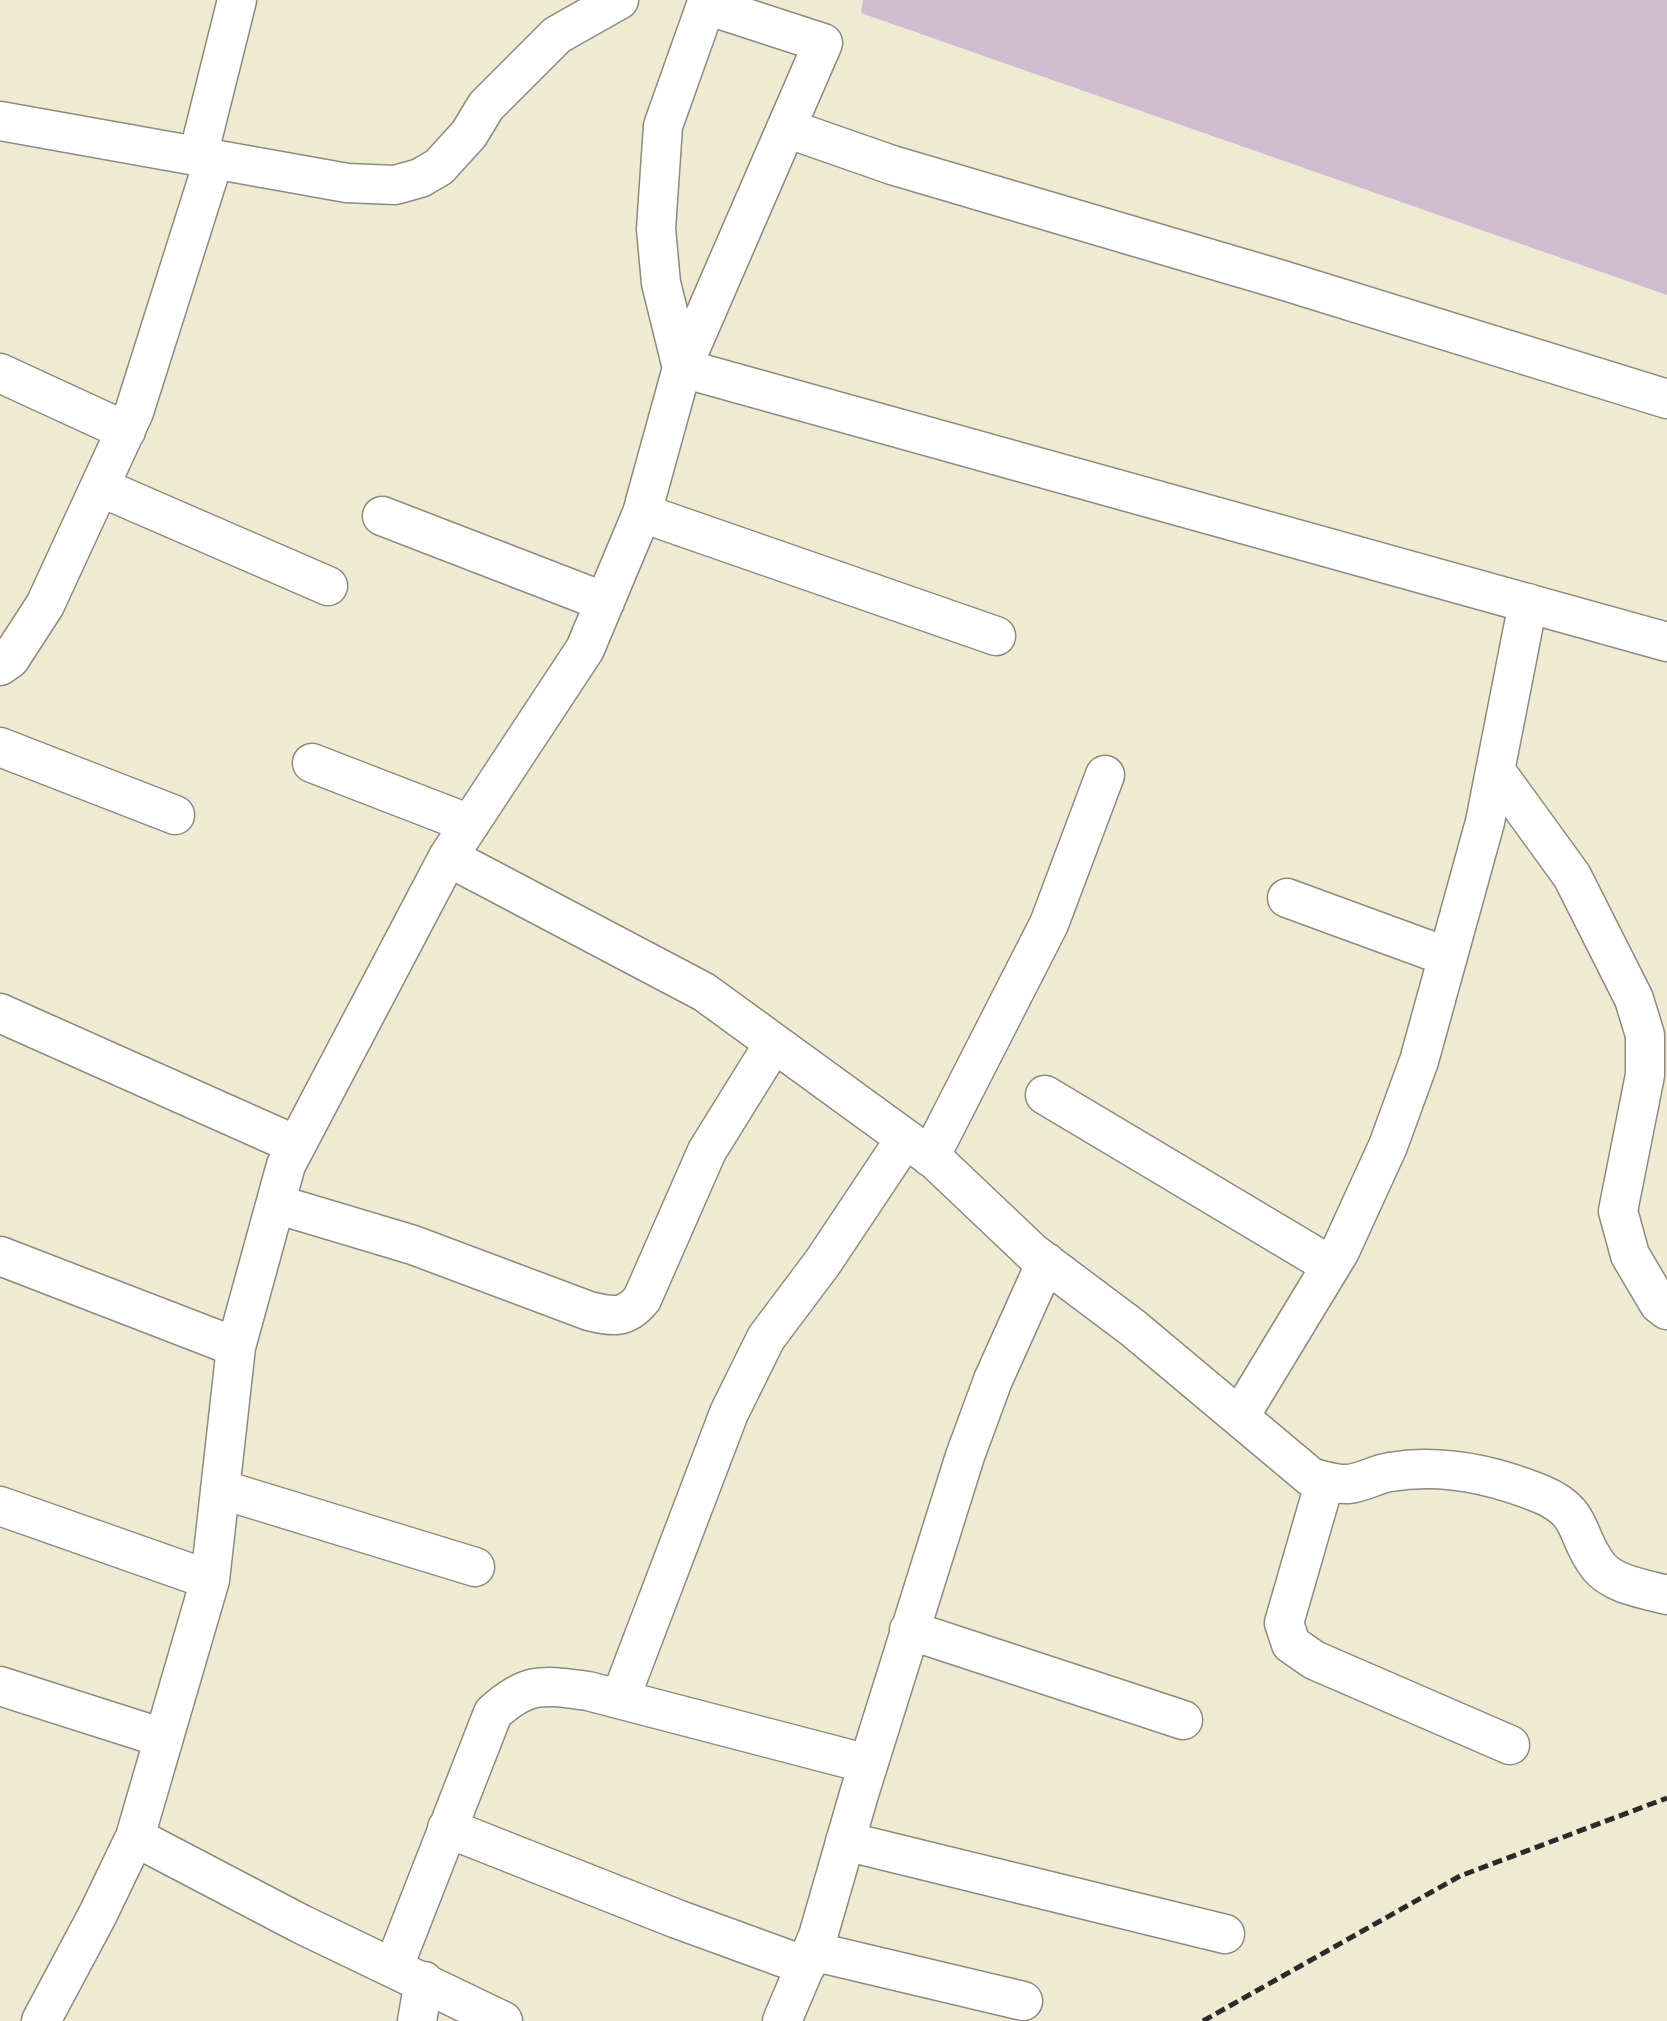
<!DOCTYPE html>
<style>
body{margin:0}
canvas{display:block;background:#efebd3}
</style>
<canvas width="1667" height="2021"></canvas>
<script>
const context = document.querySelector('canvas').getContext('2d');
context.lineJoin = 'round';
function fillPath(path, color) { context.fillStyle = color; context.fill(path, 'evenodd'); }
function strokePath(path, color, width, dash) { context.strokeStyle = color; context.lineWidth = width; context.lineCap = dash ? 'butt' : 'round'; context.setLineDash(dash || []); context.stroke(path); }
fillPath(new Path2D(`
 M863 0H1667V295L861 13Z`), '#cfbdcf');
const street = new Path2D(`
 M0 121 347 183 395 185 420 178 439 167 469 134 486 106 557 35 619 0
 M786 128 892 165 1282 280 1667 399
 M198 156 237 0
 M0 373 126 431
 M100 487 328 586
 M642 513 996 636
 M382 516 605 602
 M0 666 10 659 45 605 134 412 214 159
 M0 747 175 815
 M312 763 470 824
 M1495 770 1572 876 1634 999 1645 1035V1075L1618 1211 1630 1255 1659 1304 1667 1310
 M448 857 704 992 935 1160 1033 1253 1133 1328 1312 1478C1323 1480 1336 1485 1348 1484 1362 1483 1376 1474 1390 1472 1442 1463 1492 1474 1541 1494 1586 1513 1574 1536 1599 1567 1614 1585 1645 1589 1667 1595
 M1287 898 1448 957
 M0 1013 296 1145
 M1045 1095 1330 1265
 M930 1157 1049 924 1105 775
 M276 1204 413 1245 589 1311C613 1317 626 1319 642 1299L707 1151 774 1043
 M0 1256 236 1347
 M1240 1416 1340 1251 1388 1146 1419 1061 1485 822 1528 603
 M1325 1481 1284 1623 1291 1644 1314 1660 1510 1745
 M220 1489 475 1567
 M0 1506 210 1580
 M909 1630 1183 1720
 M0 1686 163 1738
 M620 1699 729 1413 766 1338 823 1262 905 1139
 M447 1828 677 1919 806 1966
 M135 1837 301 1924 503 2021
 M845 1841 1225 1934
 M812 1951 1023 2001
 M394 1966 493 1713C528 1681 543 1685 588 1691L868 1764
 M41 2021 98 1914 135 1837 210 1580 236 1347 286 1165 448 857 585 649 642 513 682 368 823 43 706 5 663 126 656 229 661 283 682 368 1667 642
 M417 2021 424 1981
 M782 2021 818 1936 859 1794 965 1456 993 1380 1046 1262`);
strokePath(street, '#8d8b7f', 41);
strokePath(street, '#fff', 38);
strokePath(new Path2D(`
 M1203 2021 1460 1876 1667 1798`), '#2b2b2b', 5, [10, 5]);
</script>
